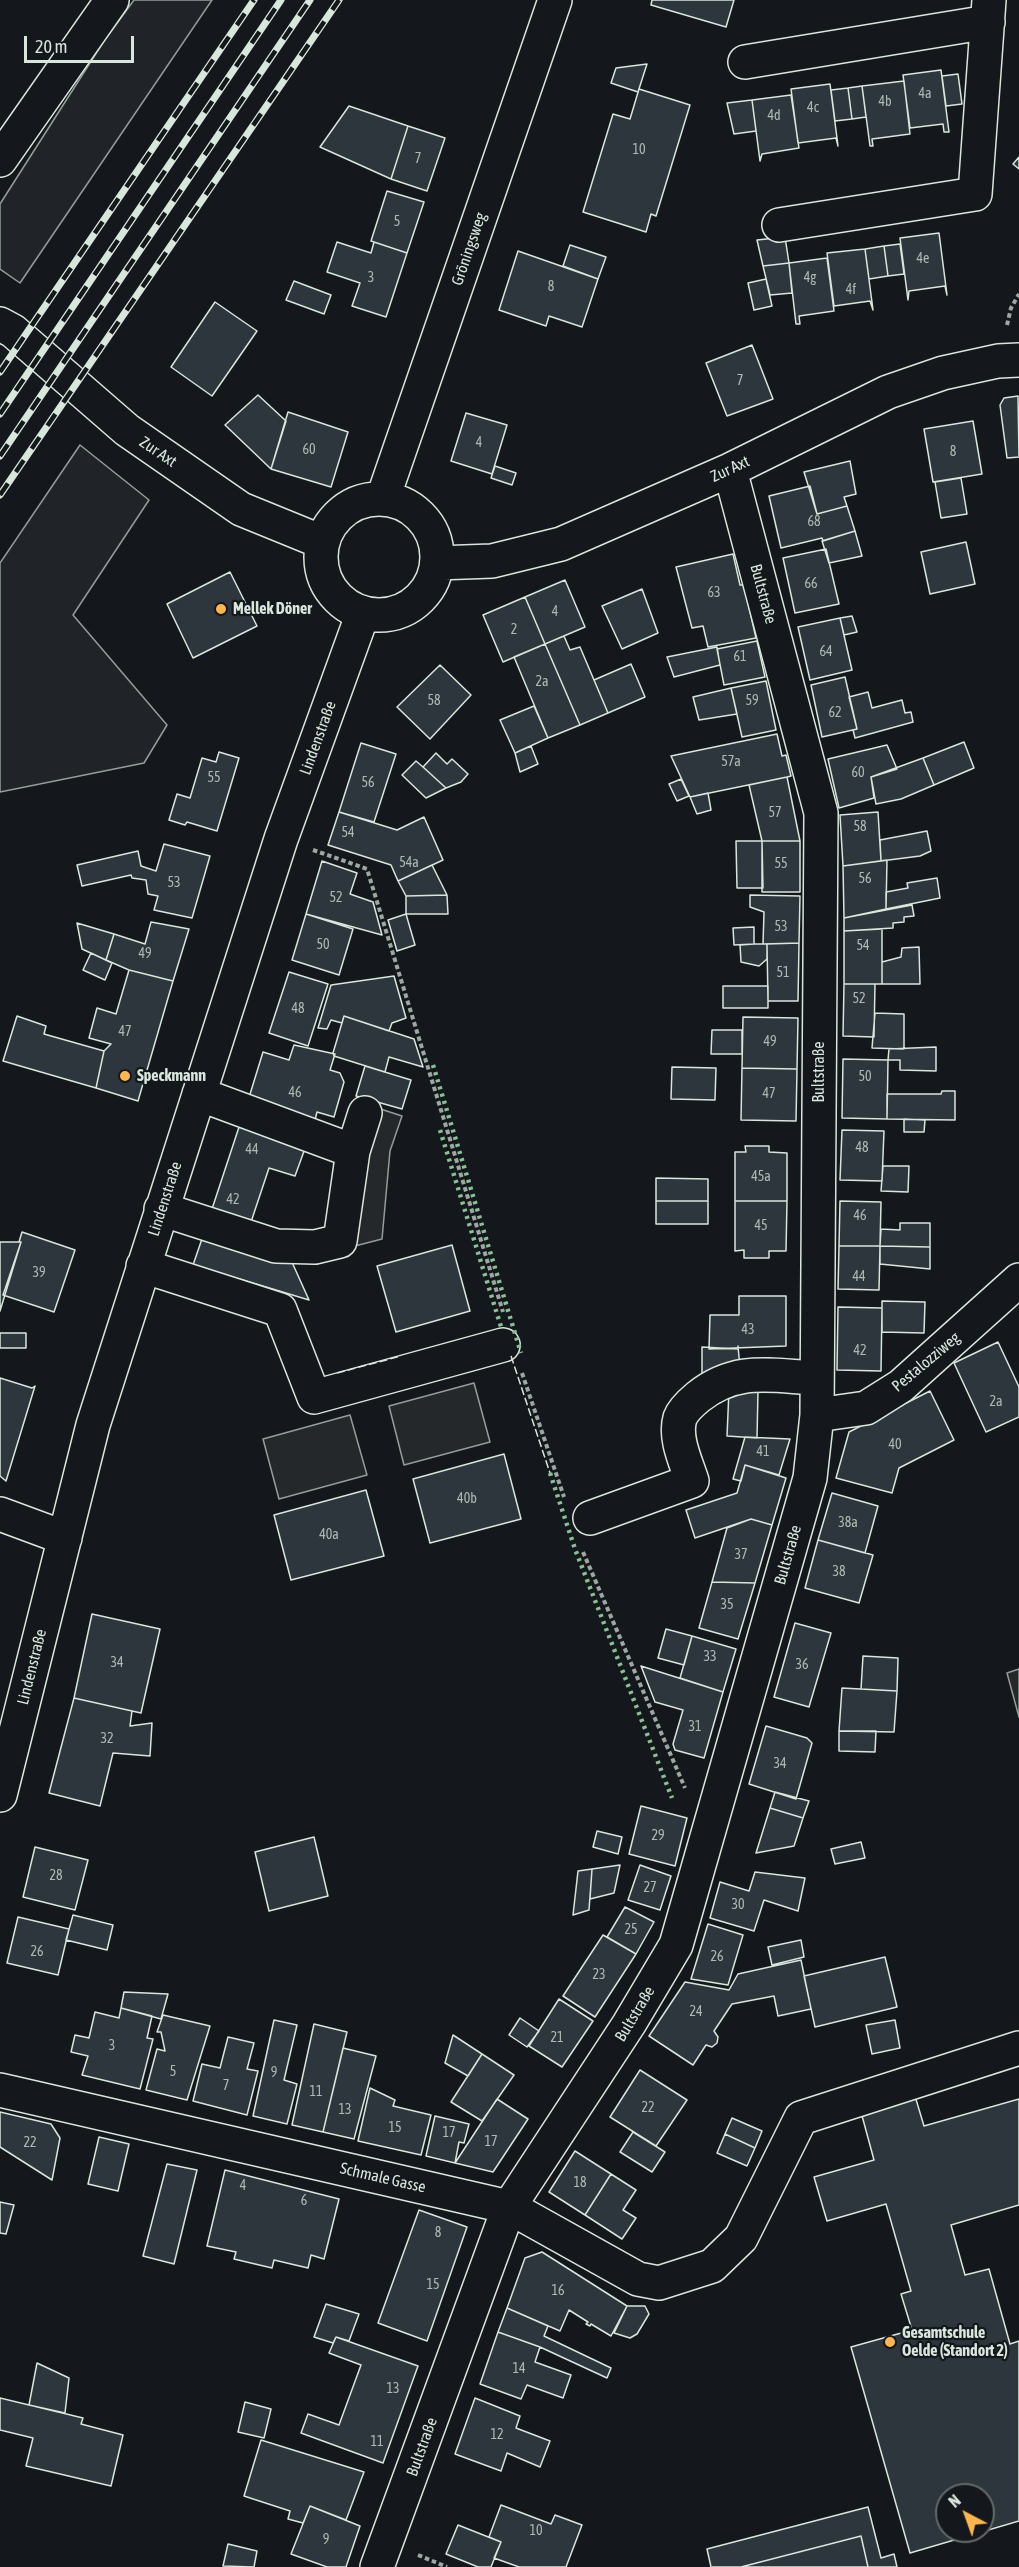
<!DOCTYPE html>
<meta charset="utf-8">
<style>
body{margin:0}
#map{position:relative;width:1019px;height:2567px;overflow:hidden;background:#14181c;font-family:"Asap Condensed",sans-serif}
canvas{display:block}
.north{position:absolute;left:935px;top:2483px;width:60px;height:60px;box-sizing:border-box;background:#14181c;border:2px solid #626a69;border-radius:50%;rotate:319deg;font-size:16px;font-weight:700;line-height:24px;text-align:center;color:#d8e6dc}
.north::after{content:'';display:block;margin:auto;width:21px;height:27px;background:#ffb74d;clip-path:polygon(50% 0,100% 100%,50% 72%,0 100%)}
.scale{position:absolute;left:24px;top:36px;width:110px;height:27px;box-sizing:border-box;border:3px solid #d8e6dc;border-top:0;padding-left:8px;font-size:18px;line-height:21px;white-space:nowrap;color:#d8e6dc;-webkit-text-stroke:4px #14181c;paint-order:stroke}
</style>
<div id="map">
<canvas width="1019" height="2567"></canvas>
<div class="north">N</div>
<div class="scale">20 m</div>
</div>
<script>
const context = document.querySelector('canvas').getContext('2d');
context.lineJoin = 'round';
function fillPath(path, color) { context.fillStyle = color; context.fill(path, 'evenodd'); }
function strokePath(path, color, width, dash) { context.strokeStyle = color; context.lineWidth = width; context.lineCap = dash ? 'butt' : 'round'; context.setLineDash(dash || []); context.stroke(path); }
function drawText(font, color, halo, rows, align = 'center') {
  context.font = font + ' "Asap Condensed",sans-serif'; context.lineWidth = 4.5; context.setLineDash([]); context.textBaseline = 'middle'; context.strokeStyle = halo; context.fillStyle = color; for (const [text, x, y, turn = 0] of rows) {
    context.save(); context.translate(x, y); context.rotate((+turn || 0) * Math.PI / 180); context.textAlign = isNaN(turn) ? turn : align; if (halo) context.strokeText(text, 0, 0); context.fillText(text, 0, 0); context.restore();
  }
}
const green = new Path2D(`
 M134 0H212L20 283 0 269V204L104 41Z
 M80 445 149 500 73 615 167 725 144 763 0 792V563Z`);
fillPath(green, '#202428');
strokePath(green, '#939e99', 1.5);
const parking = new Path2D(`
 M356 1101 402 1116 390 1151 382 1239 324 1254Z
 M474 1383 490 1442 404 1465 389 1406Z
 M350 1415 367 1475 279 1499 263 1439Z
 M1019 1669V1717L1007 1673Z`);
fillPath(parking, '#24282b');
strokePath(parking, '#939e99', 1.5);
const building = new Path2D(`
 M652 0H734L726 27 651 5Z
 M647 64 638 92 611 83 616 68Z
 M941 70 949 132H944L943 124 910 128 903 75Z
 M958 74 962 104 946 106 942 76Z
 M904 81 910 134 872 139 873 146H870L862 86Z
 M830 84 838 146 836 138 798 143 791 89Z
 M862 86 866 117 852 119 848 88Z
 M848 88 852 119 835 121 831 90Z
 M639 89 690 105 656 216 651 214 646 232 583 212 613 114 630 119Z
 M791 95 799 148 762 154 760 161 752 100Z
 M752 100 756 131 734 134 727 103Z
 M349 106 408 126 391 179 320 147Z
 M408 126 445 138 427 191 391 179Z
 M1019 157V169L1013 164Z
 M387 191 424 202 407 253 371 241Z
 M939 233 947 295 945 286 909 291 908 300 900 238Z
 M785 237 789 263 763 266 757 240Z
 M337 242 371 253 374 242 407 253 386 317 352 306 360 283 327 272Z
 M900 244 904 274 888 276 884 246Z
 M570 245 606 257 598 279 563 266Z
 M884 246 888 276 869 279 865 249Z
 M865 249 873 310 870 301 834 306 827 253Z
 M518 251 598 279 582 327 549 316 546 326 499 310Z
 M827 258 834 311 799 316 800 324H796L789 263Z
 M789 263 792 293 770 295 763 266Z
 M766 279 772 306 754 310 748 283Z
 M294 281 331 295 324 314 286 300Z
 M215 302 257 331 212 396 171 367Z
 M752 345 773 399 727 416 706 363Z
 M258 395 286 421 271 469 225 425Z
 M1018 396 1019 457 1007 458 1000 405 1004 398Z
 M288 412 348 432 331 487 271 469Z
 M466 413 507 425 492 474 451 461Z
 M973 421 982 474 933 482 924 429Z
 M850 461 856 494 844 497 847 506 817 514 804 472Z
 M495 466 516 473 512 485 491 478Z
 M961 478 967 514 941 518 935 482Z
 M810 486 817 514 847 506 855 531 823 541 822 538 781 548 769 496Z
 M855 531 862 556 829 563 822 541Z
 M966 542 975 584 930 594 921 552Z
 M826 549 839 604 795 613 783 558Z
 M733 554 740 585H744L756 638 708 647 703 626 692 628 676 567Z
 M230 572 257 626 193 658 167 604Z
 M565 580 585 627 545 644 525 597Z
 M642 589 658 633 622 649 602 606Z
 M525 597 545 644 503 662 483 615Z
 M852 616 857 632 844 635 840 618Z
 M840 618 852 670 810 680 798 627Z
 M564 636 570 650 580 647 608 713 580 725 545 644Z
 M757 641 765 677 724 685 717 649Z
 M545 644 580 725 548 738 514 657Z
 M717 647 720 665 674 677 667 657Z
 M631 664 645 697 608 713 594 680Z
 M440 665 471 695 430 739 397 707Z
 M845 677 857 729 822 737 811 685Z
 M766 681 776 730 742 737 731 688Z
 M731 688 737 714 699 720 693 697Z
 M868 692 872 708 902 700 905 713 911 712 913 722 855 738 853 730 857 729 849 697Z
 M534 706 548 738 515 753 500 720Z
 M777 734 782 756 786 755 791 776 787 777 690 797 671 756Z
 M964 742 974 768 934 785 923 758Z
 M361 743 396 754 374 822 339 812Z
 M887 745 897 769 871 777 874 798 839 808 828 759Z
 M531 746 538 764 520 772 515 753Z
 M219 752 239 758 217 831 187 822 185 825 169 820 177 794 190 798 202 758 216 762Z
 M436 753 447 764 452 759 468 774 461 782 446 788 423 767Z
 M923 758 934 785 901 799 876 804 871 777Z
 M416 761 423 767 446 788 426 798 402 775Z
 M787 777 800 841H762L749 785Z
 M681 779 689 796 677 801 669 784Z
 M708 793 711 810 697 814 690 797Z
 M339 812 397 830 424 817 443 860 398 881 391 865 328 845Z
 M878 812 881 861 843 866 840 815Z
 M927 831 931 851 920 856 881 861 880 840Z
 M736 841H762L763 888H737Z
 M762 841H800V892H762Z
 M164 844 210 856 192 918 154 910 158 896 148 894 146 880 132 878 131 875 82 886 77 865 138 851 141 866 156 871Z
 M887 860 886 909 844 918 843 866Z
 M322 861 357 873 350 894 373 902 382 935 306 914Z
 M432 865 447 895 406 896 398 881Z
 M937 878 940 898 886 909V892L908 888 907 883Z
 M447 895 448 914H406V896Z
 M750 895 800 896 799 943 763 944 764 912 750 907Z
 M912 905 914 916 904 917V922L893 923V928L844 931V918Z
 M306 914 353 929 339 975 292 960Z
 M406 914 415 945 397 951 388 920Z
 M151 922 189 929 173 981 129 970 106 960 114 934 145 944Z
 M77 923 114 934 106 960 82 949Z
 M754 927V944L734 945 733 928Z
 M882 929V984H844V931Z
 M799 943 798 1001H768L767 944Z
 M754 944H767V959L759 966 741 962 740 945Z
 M919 947 920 984H882V962L901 957 902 948Z
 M91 953 112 963 105 980 83 970Z
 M129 970 173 981 138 1101 96 1088 104 1051 111 1044 89 1038 97 1008 116 1014Z
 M289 972 328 984 308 1046 269 1033Z
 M394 976 406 1018 392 1023 389 1031 344 1016 342 1023 331 1020 327 1029 318 1028 331 985Z
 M844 984H875L874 1037 843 1036Z
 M723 986H768V1008H723Z
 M875 1013 904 1014V1049L872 1048Z
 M17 1016 46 1026 44 1034 104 1051 96 1088 3 1061Z
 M344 1016 414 1039 423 1067 389 1057 385 1072 334 1056 333 1053Z
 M743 1017 798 1018 797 1069 742 1068Z
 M712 1030H742V1054H711Z
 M294 1045 335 1054 330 1070 340 1073 344 1082 334 1117 317 1112 314 1124 247 1104 263 1052 289 1060Z
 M936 1047V1071L900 1070V1060H888L889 1049Z
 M843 1059 888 1060 887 1119 842 1118Z
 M365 1066 411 1080 402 1109 356 1096Z
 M672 1067 716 1068 715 1100 671 1099Z
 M742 1068 797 1069 796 1121 741 1120Z
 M942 1091H955V1120L887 1119V1094H941Z
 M904 1119 925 1120 924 1132H904Z
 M241 1121 307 1143 295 1176 269 1168 249 1228 210 1215Z
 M842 1130 884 1131 882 1181 840 1180Z
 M745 1146H769V1152L787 1153V1201H735V1152H746Z
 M883 1166H909L908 1192 881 1191Z
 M656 1178 708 1179V1201H656Z
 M656 1201H708V1224H656Z
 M735 1201H787L786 1251H769V1258H744V1250L735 1251Z
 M840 1201 881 1202 880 1246H839Z
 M900 1223H930V1247L880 1246 881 1229 900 1230Z
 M22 1232 75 1250 54 1312 3 1295 21 1242H19Z
 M204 1233 291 1260 309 1300 193 1265Z
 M0 1242H21L0 1311Z
 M452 1245 470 1311 396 1332 377 1266Z
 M839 1246H880L879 1290 838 1289Z
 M880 1246 930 1247V1269L880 1264Z
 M739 1296H786V1346L709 1349 710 1315H739Z
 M882 1301 925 1302 924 1333 882 1332Z
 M838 1307 882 1308 881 1371 837 1370Z
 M0 1333H26V1348H0Z
 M998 1342 1019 1387V1417L986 1432 954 1363Z
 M738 1346 740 1368 702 1380V1347L738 1349Z
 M0 1378 32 1388 35 1386 6 1481 0 1476Z
 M729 1390 758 1391 757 1438 727 1436Z
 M930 1391 954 1440 899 1468 892 1493 836 1478 849 1432Z
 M745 1437 790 1439 779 1475 745 1465 741 1481 733 1479Z
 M504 1454 521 1519 430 1543 413 1479Z
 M745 1465 786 1478 772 1525 751 1519 695 1538 686 1510 737 1493Z
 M366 1490 384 1556 291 1580 274 1515Z
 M832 1493 878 1506 865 1553 818 1540Z
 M751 1519 772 1525 755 1583 712 1582 727 1528Z
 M818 1540 873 1555 859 1603 805 1588Z
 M712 1582 755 1583 738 1639 699 1628Z
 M92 1614 160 1629 141 1713 74 1698Z
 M795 1623 831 1633 809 1707 774 1697Z
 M666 1629 692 1636 684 1665 658 1658Z
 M692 1636 736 1649 723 1692 680 1678Z
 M863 1656 898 1658 897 1691 861 1689Z
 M641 1666 723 1692 704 1758 675 1750 673 1744 683 1710 655 1702Z
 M842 1688 897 1691 894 1732 839 1731Z
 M74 1698 132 1711 130 1726 152 1723 150 1756 113 1753 100 1806 49 1793Z
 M766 1726 807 1738 812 1743 796 1799 749 1784Z
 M839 1731H876L875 1752 839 1751Z
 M775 1792 809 1801 803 1818 770 1808Z
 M641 1806 687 1818 675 1866 629 1854Z
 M770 1808 803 1818 794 1846 756 1853Z
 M597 1831 622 1837 618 1854 593 1847Z
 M314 1837 328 1896 269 1911 255 1852Z
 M861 1842 865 1858 835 1864 831 1849Z
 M35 1847 88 1860 75 1910 23 1897Z
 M620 1865 614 1893 590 1899 592 1869Z
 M640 1865 671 1876 660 1910 628 1900Z
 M592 1869 589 1910 573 1915 578 1871Z
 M755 1872 805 1878 798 1911 764 1900 754 1931 710 1918 720 1882 749 1891Z
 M625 1907 654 1922 636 1954 607 1937Z
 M73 1915 113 1925 107 1950 66 1940Z
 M18 1917 69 1929 58 1975 7 1963Z
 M708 1924 743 1935 728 1985 691 1979Z
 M603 1935 636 1954 595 2017 563 1996Z
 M801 1940 804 1957 772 1965 768 1947Z
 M885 1957 897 2007 815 2027 804 1976Z
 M801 1960 811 2009 778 2016 774 1996 732 2004 714 2031 718 2037 717 2043 712 2047 706 2045 693 2065 649 2036 685 1982 729 1990 738 1974Z
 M124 1992 168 1994 161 2019 121 2008Z
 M559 1999 593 2021 562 2067 529 2046Z
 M121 2008 152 2016 147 2038 153 2039 140 2089 82 2075 88 2056 71 2052 75 2035 89 2038 95 2012 119 2018Z
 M163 2015 210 2026 187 2100 146 2090 157 2049 165 2051 161 2032H157Z
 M520 2018 539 2031 527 2047 509 2035Z
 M274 2020 297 2025 284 2080 297 2084 287 2124 253 2116Z
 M895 2020 900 2048 872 2054 866 2025Z
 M314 2024 347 2032 323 2132 292 2125Z
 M453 2035 482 2054 468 2076 445 2063Z
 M228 2037 254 2043 247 2069 258 2071 247 2115 193 2101 202 2064 220 2068Z
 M343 2048 376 2056 354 2139 323 2132Z
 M482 2054 514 2075 482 2121 451 2102Z
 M640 2070 687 2100 656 2146 610 2117Z
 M370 2088 395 2100 393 2106 431 2115 421 2155 358 2141Z
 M915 2096 924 2126 1019 2099V2205L951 2225 965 2275 989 2269 1010 2344 1019 2341V2521L910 2553 851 2347 912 2330 901 2294 911 2291 886 2204 827 2221 814 2177 874 2160 861 2112ZM947 2495H983V2531H947Z
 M497 2099 528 2119 493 2172 455 2163Z
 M0 2112 51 2124 60 2138 52 2180 0 2147Z
 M435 2116 469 2124 464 2143 459 2142 455 2163 426 2156Z
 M732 2118 762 2131 755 2148 725 2134Z
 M633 2132 665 2152 652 2172 620 2152Z
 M725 2134 755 2148 747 2166 717 2153Z
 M99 2137 129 2144 118 2191 88 2184Z
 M575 2151 611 2174 585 2215 549 2192Z
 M167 2164 197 2170 174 2264 143 2256Z
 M225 2170 339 2199 324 2259 311 2255 308 2268 274 2260 272 2268 234 2259 236 2252 207 2246Z
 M611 2174 636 2190 623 2210 636 2218 622 2239 585 2215Z
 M0 2202 14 2205 6 2234 0 2233Z
 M419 2210 467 2227 427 2341 378 2323Z
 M542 2252 627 2306 611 2336 591 2324 590 2326 586 2324 588 2322 569 2310 560 2331 507 2308 525 2258Z
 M326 2304 359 2314 349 2341 336 2337 333 2343 314 2337Z
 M627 2306H645L649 2314 637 2334 630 2338 614 2333Z
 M507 2308 548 2326 544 2336 611 2368 607 2378 540 2347 498 2332Z
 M498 2332 540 2347 535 2362 571 2375 563 2398 527 2385 521 2399 480 2384Z
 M336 2337 418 2366 383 2463 301 2433 308 2414 339 2425 361 2365 329 2353Z
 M37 2363 69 2378 65 2413 29 2405Z
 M0 2398 83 2418 81 2424 123 2435 111 2486 26 2466 33 2438 0 2430Z
 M475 2398 520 2416 516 2428 550 2441 540 2467 507 2453 501 2471 455 2454Z
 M245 2402 271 2409 264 2438 238 2432Z
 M261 2440 364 2472 346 2520 310 2506 303 2523 288 2519 290 2511 244 2496Z
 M501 2505 551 2524 555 2515 582 2525 566 2567H519L494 2558 501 2542 489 2537Z
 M310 2506 360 2526 346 2567H327L291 2554Z
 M868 2507 881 2558 894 2554 897 2567H868L861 2536 741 2567H711L707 2549Z
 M458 2525 501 2542 491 2567H478L446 2554Z
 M861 2536 868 2567H741Z
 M228 2544 257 2551 254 2567 223 2566Z`);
fillPath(building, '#2c363c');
strokePath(building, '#d8e6dc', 1.5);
const minor = new Path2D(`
 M745 62 988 22
 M0 160 112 0
 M779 225 975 194 989 0
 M0 324 13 331 127 430 241 509 322 542
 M383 498 555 0
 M321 557a58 58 0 1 1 116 0a58 58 0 1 1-116 0Z
 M437 563 492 561 561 544 730 470 888 392 943 373 998 361 1019 360
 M199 1094 353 1151
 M161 1209 276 1246 315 1247 340 1241 353 1151 365 1113
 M143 1266 280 1310 314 1397 503 1345
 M817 1415 866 1408 901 1386 1019 1280
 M0 1514 65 1538
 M590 1518 692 1481C686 1462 674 1438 680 1418 683 1410 692 1402 698 1397 737 1366 771 1376 817 1378
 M0 1795 93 1425 281 839 363 613
 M0 2090 509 2207 638 2279 659 2283 712 2266 741 2238 801 2118 1019 2048
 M377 2567 509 2207 629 2024 676 1945 810 1478 817 1415 821 813 730 470`);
strokePath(minor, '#d8e6dc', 36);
strokePath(new Path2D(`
 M1007 325 1011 308 1019 294
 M313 850 367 869 503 1312
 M522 1373 564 1497
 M583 1552 685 1788
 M418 2555 447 2567`), '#9da8a2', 4, [4.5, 3]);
strokePath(minor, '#14181c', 33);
const rail = new Path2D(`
 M0 372 254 0
 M0 414 281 0
 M0 456 310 0
 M0 495 339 0`);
strokePath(rail, '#d8e6dc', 7);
strokePath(rail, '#14181c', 4.5, [14]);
strokePath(new Path2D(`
 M433 1065 521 1353
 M440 1130 502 1330
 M550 1473 575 1549 672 1798`), '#8ac095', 4.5, [3, 4.5]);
strokePath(new Path2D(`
 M511 1356 550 1473
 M337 1373 401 1356`), '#d8e6dc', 1.5, [8, 3]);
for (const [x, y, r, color] of [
 [221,609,6,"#ffb74d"],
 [125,1076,6,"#ffb74d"],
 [890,2342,6,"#ffb74d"]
]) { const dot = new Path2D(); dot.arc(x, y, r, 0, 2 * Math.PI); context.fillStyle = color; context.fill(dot); strokePath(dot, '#14181c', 2); }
drawText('14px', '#adbab4', null, [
 ["4a",925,94],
 ["4b",885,102],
 ["4c",813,108],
 ["4d",774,116],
 ["10",639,150],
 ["7",418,159],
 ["5",397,222],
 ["4e",923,259],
 ["3",371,278],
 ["4g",810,278],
 ["8",551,287],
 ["4f",851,290],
 ["7",740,381],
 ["4",479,443],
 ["60",309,450],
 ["8",953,452],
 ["68",814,522],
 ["66",811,584],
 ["63",714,593],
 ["4",555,612],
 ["2",514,630],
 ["64",826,652],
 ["61",740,657],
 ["2a",542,682],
 ["58",434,701],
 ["59",752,701],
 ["62",835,713],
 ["57a",731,762],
 ["60",858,773],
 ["55",214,778],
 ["56",368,783],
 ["57",775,813],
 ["58",860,827],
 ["54",348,833],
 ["54a",409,863],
 ["55",781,864],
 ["56",865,879],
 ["53",174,883],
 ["52",336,898],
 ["53",781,927],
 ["50",323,945],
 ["54",863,946],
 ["49",145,954],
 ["51",783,973],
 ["52",859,999],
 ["48",298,1009],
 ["47",125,1032],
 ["49",770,1042],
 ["50",865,1077],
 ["46",295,1093],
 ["47",769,1094],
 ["48",862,1148],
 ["44",252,1150],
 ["45a",761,1177],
 ["42",233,1200],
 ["46",860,1216],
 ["45",761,1226],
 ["39",39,1273],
 ["44",859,1277],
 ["43",748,1330],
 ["42",860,1351],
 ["2a",996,1402],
 ["40",895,1445],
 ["41",763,1452],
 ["40b",467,1499],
 ["38a",848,1523],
 ["40a",329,1535],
 ["37",741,1555],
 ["38",839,1572],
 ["35",727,1605],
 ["33",710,1657],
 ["34",117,1663],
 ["36",802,1665],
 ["31",695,1727],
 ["32",107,1739],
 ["34",780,1764],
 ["29",658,1836],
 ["28",56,1876],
 ["27",650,1888],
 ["30",738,1905],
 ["25",631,1930],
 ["26",37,1952],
 ["26",717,1957],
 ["23",599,1975],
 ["24",696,2012],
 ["21",557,2038],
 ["3",112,2046],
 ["5",173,2072],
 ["9",274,2073],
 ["7",226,2086],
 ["11",316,2092],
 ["22",648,2108],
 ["13",345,2110],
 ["15",395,2128],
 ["17",449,2133],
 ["17",491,2142],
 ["22",30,2143],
 ["18",580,2183],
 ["4",243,2186],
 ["6",304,2201],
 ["8",438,2233],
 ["15",433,2285],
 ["16",558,2291],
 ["14",519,2369],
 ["13",393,2389],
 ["12",497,2435],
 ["11",377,2442],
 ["10",536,2531],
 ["9",326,2540]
]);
drawText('16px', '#d8e6dc', '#14181c', [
 ["Gröningsweg",469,249,-71],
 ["Zur Axt",158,452,34],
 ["Zur Axt",730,469,-25],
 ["Bultstraße",763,594,75],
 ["Lindenstraße",318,738,-70],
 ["Bultstraße",819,1072,-90],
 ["Lindenstraße",165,1199,-72],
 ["Pestalozziweg",926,1362,-40],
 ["Bultstraße",788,1555,-74],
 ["Lindenstraße",32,1667,-76],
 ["Bultstraße",635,2014,-59],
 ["Schmale Gasse",383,2178,13],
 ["Bultstraße",422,2447,-70]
]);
drawText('bold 16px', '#d8e6dc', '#14181c', [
 ["Mellek Döner",233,609],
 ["Speckmann",137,1076],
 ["Gesamtschule",902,2333],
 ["Oelde (Standort 2)",902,2351]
], 'left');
</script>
